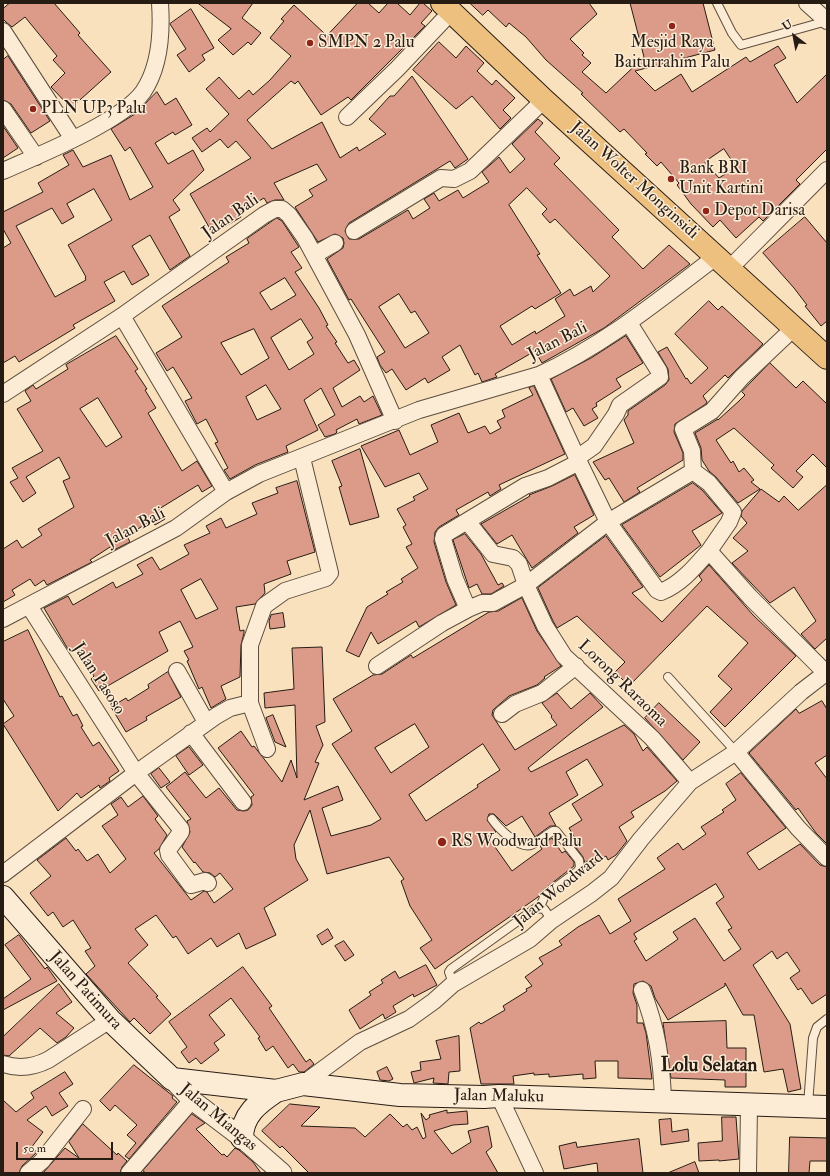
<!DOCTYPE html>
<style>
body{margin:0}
#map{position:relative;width:830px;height:1176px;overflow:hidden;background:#fae1be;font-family:"IM FELL Double Pica",serif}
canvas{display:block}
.frame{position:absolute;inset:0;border:4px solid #271c13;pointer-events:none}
.north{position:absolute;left:774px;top:16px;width:40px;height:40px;-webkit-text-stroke:3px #fcecd5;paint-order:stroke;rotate:328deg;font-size:11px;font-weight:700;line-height:16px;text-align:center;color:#271c13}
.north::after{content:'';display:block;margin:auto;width:14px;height:18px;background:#271c13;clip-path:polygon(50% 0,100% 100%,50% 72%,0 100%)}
.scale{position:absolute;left:16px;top:1142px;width:97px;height:18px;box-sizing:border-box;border:2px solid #271c13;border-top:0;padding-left:5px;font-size:12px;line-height:14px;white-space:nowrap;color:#271c13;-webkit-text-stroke:3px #fcecd5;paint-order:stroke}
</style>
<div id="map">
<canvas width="830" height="1176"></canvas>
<div class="frame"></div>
<div class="north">U</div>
<div class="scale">50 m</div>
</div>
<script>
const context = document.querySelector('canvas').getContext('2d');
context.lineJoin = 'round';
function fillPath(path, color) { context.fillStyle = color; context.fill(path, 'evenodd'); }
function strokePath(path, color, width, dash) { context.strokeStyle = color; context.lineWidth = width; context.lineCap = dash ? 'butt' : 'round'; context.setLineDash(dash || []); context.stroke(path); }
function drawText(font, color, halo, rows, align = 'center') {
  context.font = font + ' "IM FELL Double Pica",serif'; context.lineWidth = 3; context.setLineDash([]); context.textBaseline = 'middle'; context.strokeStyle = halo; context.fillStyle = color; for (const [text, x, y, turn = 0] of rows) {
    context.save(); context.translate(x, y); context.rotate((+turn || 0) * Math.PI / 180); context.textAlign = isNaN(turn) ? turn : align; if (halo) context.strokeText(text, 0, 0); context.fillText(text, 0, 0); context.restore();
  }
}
const building = new Path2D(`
 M10 3H54L80 33 78 35 111 72 71 108 51 87 65 73 53 60 57 56 25 17 12 27 6 22 3 19V9Z
 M198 3H253L242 18 261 33 251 45 248 42 233 55 218 40 231 29Z
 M358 3H368L379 13 388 3H397L410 15 420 3H423L432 11 421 23 425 26 351 100 348 97 321 115 298 81 295 84 291 81 247 120 272 149 322 122 340 158 357 147 359 151 386 134 369 119 390 96H394L412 76 468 159 455 168 450 161 349 223 345 231 349 239H359L408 210 413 219 430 208 424 199 434 193 439 201 458 190 463 198 489 182 482 172 499 157 510 173 525 159 512 144 538 119 543 123 535 132 560 158 554 164 619 230 612 237 643 269 669 245 690 264 604 328 542 363 535 351 495 374 497 377 482 382 478 373 475 375 460 345 442 357 450 370 428 383 425 378 406 390 392 369 386 373 380 365 377 357 385 352 351 299 349 300 327 259 343 248 344 243 343 238 335 234 318 242 295 207 313 196 309 190 327 180 317 164 274 183 284 200H275L267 203 264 198 239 213 241 217 213 234 190 194 251 158 236 141 228 148 220 139 202 152 192 138 207 128 210 132 229 114 206 89 219 77 239 99 249 90 253 95 270 80 291 56 270 38 284 21 281 19 294 5 325 34H328ZM527 188 547 209 542 214 550 223 555 219 610 276 593 292 591 286 574 296 570 289 555 299 565 316 536 334 535 331 512 345 500 326 532 306 535 309 561 293 537 255 540 254 509 205ZM399 294 411 313 415 311 429 333 405 348 379 307Z
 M470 3H589L597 14 570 39 584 53 582 55 591 63 582 72 606 93 644 57 630 3H703L715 50 635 71 655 91 681 74 692 92 746 57 750 62 778 46 786 58 774 65 797 103 827 74V149L796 180 800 184 763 221 759 217 736 238 720 220 713 227 691 204 677 185 679 183 661 162 657 166 645 154 647 153 624 129 620 132 581 94 583 93 546 60 526 37 509 23 506 27 488 10 483 15ZM724 149 736 167 719 178 705 162Z
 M191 9 214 48 202 55 205 60 189 72 177 55 186 49 170 24Z
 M439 42 456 58 466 46 484 63 477 71 492 85 496 80 515 98 503 110 511 118 500 129 472 96 456 109 413 70Z
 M8 56 50 121 31 133 11 104 3 100V60Z
 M157 92 165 105 176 98 192 125 175 135 173 132 155 143 168 164 193 150 204 170 173 200 180 210 169 217 190 256 170 270 150 235 132 246 149 275 132 285 124 271 104 282 115 301 73 325 75 328 19 362 15 356 3 363V248L11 243 3 229V212L43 192 38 183 69 165 63 155 73 150 83 167 111 155 130 200 153 187 130 147 125 151 111 129 135 114ZM94 189 112 220 68 245 86 277 85 278 86 280 55 297 16 226 52 208 62 224 74 217 67 204Z
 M3 126 18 148 3 158Z
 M805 217 827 243V321L821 326 805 306 807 305 794 288 763 253Z
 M277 218 282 221 299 247 291 252 302 268 295 272 319 308 328 325 326 326 337 342 335 343 348 363 354 360 360 370 333 388 342 407 360 396 364 402 373 396 382 415 359 424 357 419 336 430 337 432 335 434 325 437 318 425 335 415 321 388 304 400 318 430 286 446 288 452 255 465 230 479 224 470 228 468 215 443 218 442 206 419 197 424 185 401 192 398 173 367 167 371 156 353 182 337 162 306 229 262 226 257 249 243 247 239ZM285 278 296 295 271 310 260 293ZM301 319 313 338 307 342 314 354 289 370 271 338ZM254 329 269 358 241 375 221 343ZM266 385 281 409 257 420 246 397Z
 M709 301 718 310 722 306 763 344 728 378 725 375 703 396 707 402 706 404 675 424 674 432 683 453V460L637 488 640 492 624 502 609 478 605 480 593 462 634 443 624 420 628 415V411L665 385 669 380 668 369 658 352 667 347 686 379 687 378 691 384 708 368 675 334Z
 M116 336 138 369 135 371 147 389 145 390 156 408 148 413 182 471 197 461 212 486 202 492 198 485 159 509 165 519 155 525 152 520 127 536 130 542 112 551 110 547 90 560 92 562 47 585 44 580 35 586 30 579 12 590 15 595 3 602V549L17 540 22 548 42 535 38 529 74 507 63 481 70 478 59 457 26 477 36 493 23 502 10 482 18 478 12 468 43 451 17 409 31 401 25 391 33 385 36 389 68 369 66 365ZM98 398 122 437 106 447 80 409Z
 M626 336 643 363 616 379 621 387 596 403 597 406 592 409 598 418 584 426 573 408 566 412 551 379 591 358Z
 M770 363 796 388 803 381 827 404V468L813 454 796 471 803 477 793 488 771 468 774 465 734 428 716 440 731 463 733 461 739 472 744 468 754 480 751 482 760 489 738 503 716 477 709 471 702 460 701 448 695 433 718 419V420L739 401 745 395 742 392Z
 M534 386 565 454 499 485 501 489 490 496 488 492 456 510 459 515 439 527 435 532 434 542 446 582 456 605 419 627 416 621 378 644 371 632 359 657 346 651 367 607 388 594 386 592 403 582 401 579 418 568 406 547 412 544 403 527 406 525 397 509 415 500 413 497 428 489 419 473 385 487 361 446 399 430 410 455 438 442 431 425 459 413 468 433 485 426 490 434 501 428 497 421 505 417 502 410 533 395 529 388Z
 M360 449 379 517 350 525 339 487 342 486 332 461Z
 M575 475 594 515 574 527 578 533 532 568 512 535 497 544 481 524 530 496 529 495 552 486Z
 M297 481 315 552 287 561 291 574 264 584 265 593 255 604 236 607 240 631 244 630V633L241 645 240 677 221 686 226 699 211 708 202 687 199 689 187 661 189 660 184 651 193 647 180 621 159 632 168 651 99 691 91 679 94 676 76 647 69 651 44 608 68 596 73 605 113 582 116 588 143 574 137 565 152 557 160 570 189 554 184 545 210 533 206 526 221 518 226 528 257 514 252 503 278 493 276 488ZM201 579 218 609 196 619 181 590Z
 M693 483 702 490 722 513 692 531 701 545 660 577 622 525Z
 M827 485V638L815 649 801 634 816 621 794 587 770 603 732 563 748 551 733 538 747 523 741 516 742 511 761 489 779 502 784 496 798 510Z
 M465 534 481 554 498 585 502 583 504 586 491 594H482L477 584 469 588 453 540Z
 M606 536 643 587 632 593 662 622 702 580 699 576 709 565 753 615 796 656 725 727 710 712 732 689 718 676 748 643 707 606 629 686 615 672 625 662 577 616 557 628 553 621 538 588Z
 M522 598 537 631 561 666 544 677 545 678 537 685 509 696 493 710 492 715 515 750 557 725 551 717 552 716 542 703 557 693 571 709 590 693 603 707 528 768 531 772 624 725 634 734 643 751 647 747 677 781 665 791 631 812 634 817 619 827 627 841 616 855 608 860 606 856 590 866 588 861 585 863 583 857 574 845 578 843 569 828 582 820 572 804 603 785 587 759 566 772 578 795 549 813 556 826H550L535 837 522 816 506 826 494 814H489L487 820 496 832 488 837 512 871 542 849 540 846 552 838 562 853 565 851 574 862V866L542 891 538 897 435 969 420 948 432 940 410 906 401 881 404 879 389 857 327 874 310 810 294 845 296 859 308 880 264 908 276 935 246 949 239 933 217 947 211 938 188 954 176 936 173 938 156 915 135 929 148 945 128 963 158 996 156 997 171 1014 150 1034 134 1018 130 1022 86 974 95 966 85 951 91 948 73 920 63 927 53 912 48 916 30 893 51 876 37 860 66 838 76 851 78 849 87 861 98 854 110 873 126 859 102 826 118 815 111 804 121 797 128 807 143 796 158 816 155 819 167 835 159 849 154 853 191 900 204 891 207 892 214 903 233 889 220 873 215 877 210 873 203 872 195 862 194 863 182 847 190 832 187 821 191 819 166 787 185 772 206 798 219 788 237 810 244 811 248 810 252 805 251 797 254 795 218 748 241 731 252 747 254 746 282 782 291 760 297 778 295 705 265 708 264 693 294 689 292 648 322 647 325 722 316 726 323 745 315 762 319 763 304 800 338 786 343 800 322 808 331 836 371 825 381 819 332 744 352 731 333 699 373 675 382 674 411 655 413 658 489 612 498 611ZM415 724 429 747 391 773 375 748ZM483 744 500 770 477 785 478 787 426 821 409 795Z
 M283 613 285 627 270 629 269 621 271 615Z
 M28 630 60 697 62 696 73 716 77 714 83 726 81 727 93 746 99 742 119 771 109 778 110 781 100 788 99 785 81 798 77 793 58 811 3 724 14 716 3 699V642Z
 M168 672 181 697 146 717 147 720 126 732 111 707 126 698 128 701 149 688 148 685Z
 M822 701 827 709V755L815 763 827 779V844L816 833 798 808 796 810 749 753 796 709 799 713Z
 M659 703 700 742 683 760 645 718Z
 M273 715 286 747 275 742 266 718Z
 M189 747 203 765 189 775 176 756Z
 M159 768 170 782 161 788 151 774Z
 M741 773 786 828 747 853 759 870 800 844 820 865 827 867V994L812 1004 801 988 798 990 790 978 800 971 787 952 777 959 772 951 753 965 790 1024 801 1089 788 1092 783 1069 764 1072 754 1015H743L725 983V986L668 1020 655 998 651 986 643 981 634 984 633 993 637 1005V1023H643L646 1033 652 1079 618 1078V1061H595L596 1078 583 1079V1074L549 1077V1074L534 1075V1073L513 1076 514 1084H481L470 1028 479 1022 481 1024 505 1010 503 1006 527 991 526 989 532 986 525 977 543 964 539 958 562 945 559 941 578 927 599 915 610 934 631 921 618 899 665 869 657 858 678 843 683 850 706 834 701 827 724 812 722 810 736 800 726 784ZM716 884 724 897 716 903 732 928 728 930 741 949 724 961 695 918 673 932 678 939 674 942 646 961 634 941 637 939 634 934Z
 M328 929 333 938 322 945 317 936Z
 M19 935 45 969 47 967 57 981 3 1010V999L31 979 5 945Z
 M344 941 354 955 345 961 335 946Z
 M426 965 437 985 414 997 413 994 393 1006 396 1012 385 1019 383 1014 360 1029 349 1010 371 995 369 992 383 983 381 980 395 971 399 978Z
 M243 967 272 1006 269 1008 306 1062 310 1059 314 1064 304 1072H299L293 1064 288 1068 273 1046 266 1051 258 1038 260 1037 231 998 209 1015 225 1035 214 1043 219 1050 201 1064 196 1058 189 1063 181 1052 187 1047 169 1022Z
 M59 984 72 1002 56 1013 74 1028 66 1037 57 1043 40 1028 9 1056 3 1055V1037Z
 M726 1021 727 1048H746V1087H725V1080L671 1078 663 1023Z
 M459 1036 460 1071 449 1072 448 1084 433 1083 434 1078 414 1083 411 1072 421 1070 420 1062 441 1059 436 1041Z
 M134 1065 173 1096 172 1098 177 1102 129 1159 125 1156 136 1143 127 1135 137 1125 115 1105 110 1111 100 1101Z
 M387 1067 393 1079 389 1081 380 1080 377 1072Z
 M65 1072 73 1084 59 1093 68 1106 52 1116 46 1106 27 1120 43 1132 31 1148 37 1152 22 1166 19 1173H3V1100L16 1112 34 1098 31 1093Z
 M290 1104 320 1107 301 1126 355 1128 365 1137 390 1114 403 1127 407 1124 412 1130 417 1127 423 1139 426 1137 421 1113 426 1120 430 1117 429 1115 447 1110V1113L467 1111 468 1124 453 1125 434 1131 452 1154 471 1142 468 1131 488 1126 492 1147 486 1152 498 1173H309L282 1146 280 1148 262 1131Z
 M192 1114 205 1123 196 1129 222 1155 224 1154 227 1157 235 1148 239 1150 253 1162 261 1173H146L143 1171Z
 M722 1117H736L739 1159 719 1161V1160L699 1161 698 1143 722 1141Z
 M671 1119 672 1132 688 1129 689 1141 661 1145 659 1120Z
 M83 1124 117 1155 118 1153 127 1161 122 1167 120 1173H43L65 1148 79 1158 69 1142Z
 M790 1137 827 1138V1161H810L809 1173H789Z
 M639 1139 643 1173H598L597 1163 564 1169 559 1146 576 1142 577 1147Z
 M695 1162 699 1173H668Z`);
fillPath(building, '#dc9b89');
strokePath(building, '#271c13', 1);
const service = new Path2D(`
 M717 3 732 33 741 45 827 21
 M668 677 736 752
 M492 819C498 828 519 849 531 845 538 842 546 835 553 831H556L579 860 580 867 578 871 545 895 540 907
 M453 984 449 972 451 969 536 908 544 909 552 920
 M808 1105 813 1038 817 1027 827 1019`);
const minor = new Path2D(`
 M807 3 827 21
 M3 31 73 139
 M3 109 36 157
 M347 117 397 69 451 12
 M3 171C39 155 121 122 143 92 160 67 162 32 160 3
 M354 231 441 178 454 179 470 171 544 100
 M314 255 335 243
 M730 268 827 170
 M122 316 226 492
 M539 375 577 458 608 522 657 590 661 592C681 584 695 567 709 551L750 597 827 674
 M3 394 122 316 264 215 275 209H282L289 215 305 238 357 335 395 421
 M577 458 594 446 616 414 620 405 660 377 659 371 629 323
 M693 471 709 483 733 512 729 522 709 551
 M467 521 493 554 513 558 519 564 526 585 545 626 564 656 652 738 690 782
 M468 609 455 579 443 539 444 535 525 486 548 478 579 462
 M3 619 176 528 226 492 259 474 419 410 539 375C605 345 660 299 717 256
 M377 666 442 623 468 609 482 603H493L526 585 608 522 690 473 693 471 692 451 683 429 712 411 742 377 795 327
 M177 671 206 722
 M250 703 267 749
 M502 714 515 704 542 693 576 666
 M191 733 243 802
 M736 752 798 828 827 858
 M3 874 136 773 29 606
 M208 883 205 881 191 885 169 855 168 850 181 832V829L136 773 216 716 230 708 250 703V645L264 606 285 591 326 578 330 573 302 458
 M642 990C657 1028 662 1061 663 1102
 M3 1064C18 1069 34 1067 48 1060L110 1020
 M303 1084 360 1042 409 1019 434 1001 453 984 530 939 552 920 592 893 611 878 641 839 690 782 736 752 801 692 827 672
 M499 1096 535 1173
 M28 1173 42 1161 83 1109
 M129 1173 192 1100
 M748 1173 749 1106`);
const tertiary = new Path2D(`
 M172 1079 192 1100 242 1138 282 1173`);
const secondary = new Path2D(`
 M3 897 110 1020 172 1079 276 1091 303 1084 400 1095 484 1097 499 1096 827 1107
 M242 1138C242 1115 258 1103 276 1091`);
const trunk = new Path2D(`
 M442 3 544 100 827 358`);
strokePath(service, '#5c4d3e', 10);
strokePath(minor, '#5c4d3e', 18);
strokePath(tertiary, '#5c4d3e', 21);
strokePath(secondary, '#271c13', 24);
strokePath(trunk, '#271c13', 24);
strokePath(service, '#fcecd5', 8);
strokePath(minor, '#fcecd5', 16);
strokePath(tertiary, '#fcecd5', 19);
strokePath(secondary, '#fcecd5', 22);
strokePath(trunk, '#edc07f', 22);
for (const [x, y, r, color] of [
 [672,26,4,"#8f2418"],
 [310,43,4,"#8f2418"],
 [33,109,4,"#8f2418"],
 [671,179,4,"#8f2418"],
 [706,211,4,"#8f2418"],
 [442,842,5,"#8f2418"]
]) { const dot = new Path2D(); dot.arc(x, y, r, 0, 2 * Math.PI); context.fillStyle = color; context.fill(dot); strokePath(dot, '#fcecd5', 1.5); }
drawText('17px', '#271c13', '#fcecd5', [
 ["SMPN 2 Palu",318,43],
 ["Mesjid Raya",672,43,"center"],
 ["Baiturrahim Palu",672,63,"center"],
 ["PLN UP3 Palu",41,109],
 ["Bank BRI",679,169],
 ["Unit Kartini",679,189],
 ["Depot Darisa",714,211],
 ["RS Woodward Palu",451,842]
], 'left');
drawText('17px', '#271c13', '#fcecd5', [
 ["Jalan Wolter Monginsidi",634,181,42],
 ["Jalan Bali",231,217,-35],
 ["Jalan Bali",558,342,-27],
 ["Jalan Bali",136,528,-28],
 ["Jalan Pasoso",98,679,57],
 ["Lorong Raraoma",622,684,44],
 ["Jalan Woodward",559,890,-39],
 ["Jalan Patimura",85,991,48],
 ["Jalan Maluku",499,1097,1],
 ["Jalan Miangas",218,1118,40]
]);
drawText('bold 19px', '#271c13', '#fcecd5', [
 ["Lolu Selatan",709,1067]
]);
</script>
